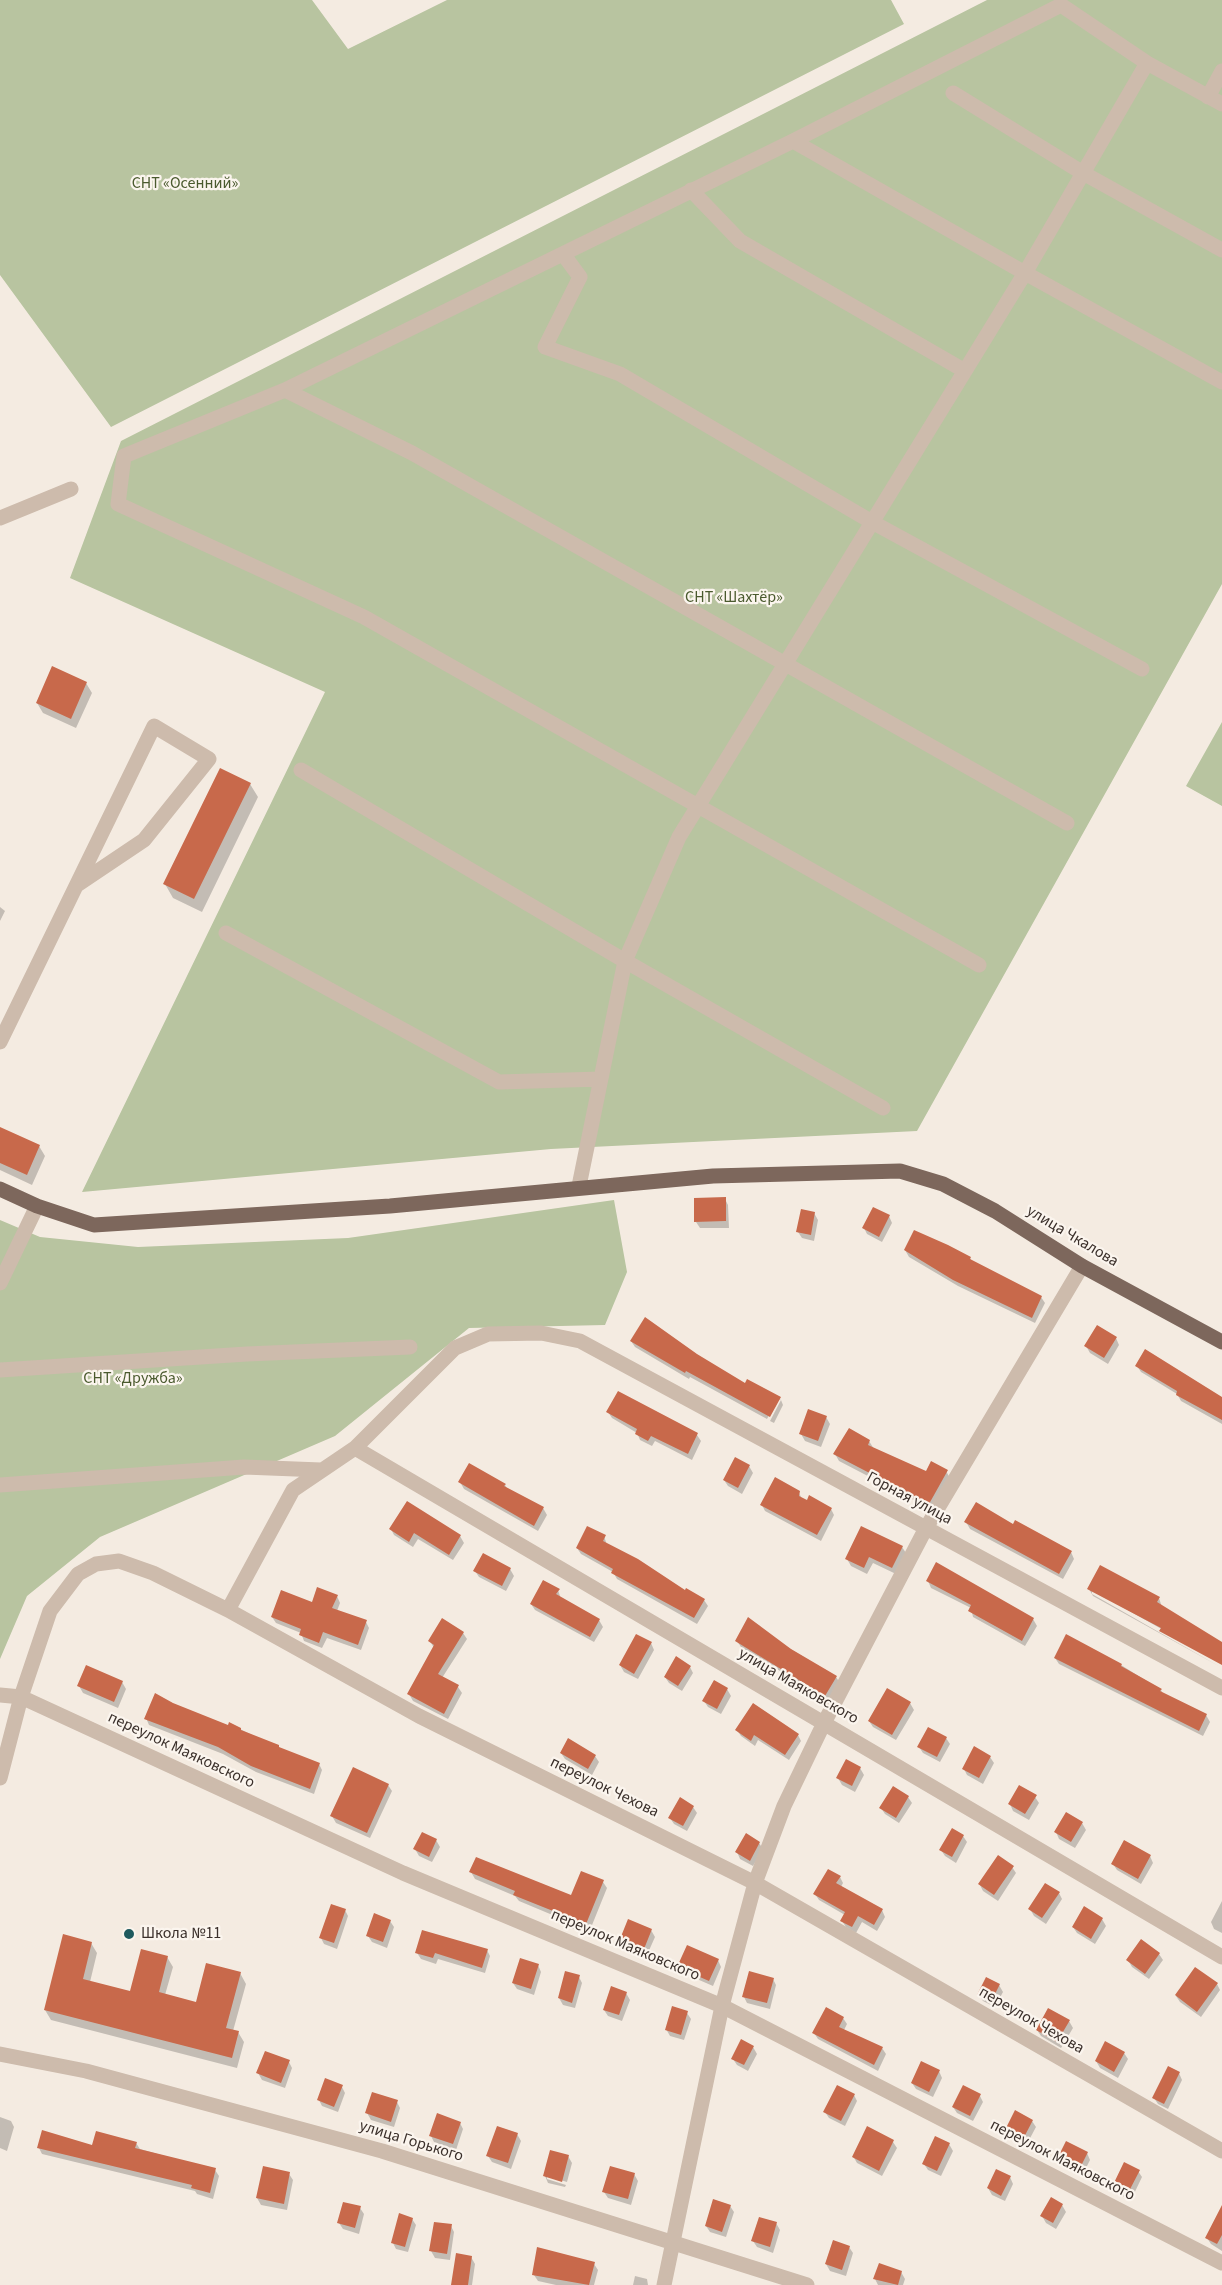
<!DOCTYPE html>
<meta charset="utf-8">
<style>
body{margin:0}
canvas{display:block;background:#f4ebe1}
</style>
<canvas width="1222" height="2285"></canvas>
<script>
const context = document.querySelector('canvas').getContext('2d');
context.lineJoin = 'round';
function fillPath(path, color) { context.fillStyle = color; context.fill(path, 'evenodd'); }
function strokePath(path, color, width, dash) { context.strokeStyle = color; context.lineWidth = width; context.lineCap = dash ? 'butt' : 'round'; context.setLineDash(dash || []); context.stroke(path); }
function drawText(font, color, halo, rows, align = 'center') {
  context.font = font + ' "Source Sans 3",sans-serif'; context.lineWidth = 4.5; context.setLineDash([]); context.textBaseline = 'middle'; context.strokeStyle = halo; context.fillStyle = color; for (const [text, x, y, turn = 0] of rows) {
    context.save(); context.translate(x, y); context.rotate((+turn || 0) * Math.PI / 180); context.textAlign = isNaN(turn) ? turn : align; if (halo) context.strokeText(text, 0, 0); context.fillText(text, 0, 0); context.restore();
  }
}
fillPath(new Path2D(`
 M0 0H312L348 49 447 0H891L904 24 111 427 0 275Z
 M987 0H1222V584L917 1131 551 1149 82 1192 325 692 70 578 121 441Z
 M1222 722V806L1186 786Z
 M614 1200 627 1272 605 1325 469 1328 335 1436 100 1537 27 1596 0 1659V1220L40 1237 138 1247 348 1238Z`), '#b8c4a0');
fillPath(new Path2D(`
 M86 683 92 693 76 728 43 713 37 703Z
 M250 784 258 797 202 912 173 898 165 884Z
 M0 907 5 911 0 921Z
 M0 1128 39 1146 45 1156 32 1185 0 1170Z
 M725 1199 728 1205 729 1228H700L696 1222Z
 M814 1213 818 1220 814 1241 802 1238 798 1232Z
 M889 1216 892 1223 882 1242 867 1234 864 1228Z
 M905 1250 970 1258 972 1262 1041 1297 1045 1303 1035 1323 958 1286 909 1257Z
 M1116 1338 1119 1345 1108 1364 1090 1353 1086 1346Z
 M631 1341 745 1385 781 1400H778L767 1419 690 1377 689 1379 635 1347Z
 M1137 1366 1222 1398V1424L1181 1401 1177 1394 1141 1372Z
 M619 1393 697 1435 701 1441 692 1460 655 1441 652 1446 640 1440 637 1433 612 1418 608 1412Z
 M781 1400 783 1405 774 1423 770 1421Z
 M826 1417 830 1424 821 1447 805 1441 801 1434Z
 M869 1441 874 1449 927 1473 946 1471 950 1478 933 1510 839 1461 835 1454Z
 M749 1466 753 1473 742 1494 728 1486 724 1480Z
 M460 1482 505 1485 508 1490 543 1508 547 1515 538 1531 464 1489Z
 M798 1491 802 1499 831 1509 834 1515 821 1541 765 1511 762 1505Z
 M966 1522 1013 1526 1071 1552 1074 1559 1063 1579 970 1529Z
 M391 1529 460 1536 464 1543 453 1560 418 1539 413 1547 394 1535Z
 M604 1536 607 1545 685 1592 704 1600 708 1606 697 1624 617 1579 613 1572 581 1554 577 1548Z
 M902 1547 906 1553 896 1574 873 1563 867 1574 851 1566 847 1559Z
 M510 1569 514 1576 506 1591 479 1577 475 1571Z
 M928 1581 1033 1619 1037 1626 1025 1646 973 1617 971 1608 931 1588Z
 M1089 1589 1159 1598 1162 1607 1222 1643V1663L1092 1590V1594L1222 1668 1093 1596Z
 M558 1590 561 1599 599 1620 603 1627 594 1642 535 1610 531 1604Z
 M337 1596 340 1603 337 1611 366 1622 369 1628 361 1650 327 1638 322 1648 304 1641 301 1633 276 1623 272 1617Z
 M749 1619 760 1626 763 1632 836 1677 840 1683 829 1701 741 1647 737 1641Z
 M463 1633 467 1639 442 1678 458 1687 462 1693 448 1719 413 1701 409 1694 434 1648 430 1641Z
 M651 1643 654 1650 638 1679 624 1672 620 1665Z
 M1055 1658 1121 1665 1161 1690 1163 1694 1206 1715 1210 1722 1203 1736 1059 1664Z
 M690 1667 693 1673 682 1691 669 1683 665 1677Z
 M122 1682 126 1689 118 1708 83 1693 79 1686Z
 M727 1689 731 1696 721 1714 708 1707 704 1701Z
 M910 1703 914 1710 896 1740 873 1727 869 1721Z
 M172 1704 229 1727 240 1729 280 1749 319 1764 322 1770 314 1794 256 1772 223 1754 149 1725 146 1718Z
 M737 1730 798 1735 801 1741 789 1760 758 1740 755 1746 741 1736Z
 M946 1738 950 1744 940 1762 923 1753 919 1747Z
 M561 1753 595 1756 599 1762 592 1775 565 1759Z
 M990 1757 994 1763 983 1784 967 1775 964 1769Z
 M860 1768 864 1775 855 1792 842 1785 838 1778Z
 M388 1785 392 1791 370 1838 336 1823 332 1816Z
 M908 1797 912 1803 899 1823 885 1814 881 1808Z
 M1035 1797 1039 1803 1029 1820 1013 1811 1010 1804Z
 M693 1807 697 1813 687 1831 674 1824 670 1818Z
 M1082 1823 1086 1830 1075 1848 1059 1839 1056 1832Z
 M963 1836 967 1842 956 1863 945 1856 941 1850Z
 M436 1840 440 1847 432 1862 419 1856 415 1849Z
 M759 1843 763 1849 753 1866 740 1859 737 1852Z
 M1150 1856 1153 1863 1141 1884 1117 1870 1113 1864Z
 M1012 1867 1016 1873 998 1901 983 1891 980 1885Z
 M471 1872 572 1897 603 1882 607 1888 588 1935 566 1926 562 1919 519 1901 515 1896 475 1879Z
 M840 1877 843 1883 841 1887 882 1910 885 1917 877 1931 862 1922 856 1933 846 1927 842 1921 845 1915 819 1900 815 1894Z
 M1059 1893 1062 1899 1046 1924 1034 1916 1030 1909Z
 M1222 1901V1933L1214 1929 1211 1922Z
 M345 1910 348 1916 337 1949 324 1944 321 1938Z
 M1102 1919 1106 1926 1095 1944 1077 1933 1073 1927Z
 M390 1921 394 1927 387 1948 372 1942 368 1936Z
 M651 1930 655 1937 647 1955 625 1945 621 1939Z
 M91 1943 97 1953 90 1982 131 1993 167 1957 173 1967 165 1995 197 2003 240 1973 246 1984 233 2031 238 2032 244 2042 237 2068 51 2020 45 2010Z
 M487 1950 490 1956 485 1973 438 1959 436 1964 421 1959 417 1953Z
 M1159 1954 1163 1960 1149 1979 1132 1967 1128 1960Z
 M718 1960 721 1967 713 1986 683 1973 679 1967Z
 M538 1965 541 1972 534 1995 517 1989 513 1983Z
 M579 1977 582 1983 575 2008 563 2005 559 1998Z
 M773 1979 776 1985 770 2009 747 2003 744 1997Z
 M1217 1984 1220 1990 1201 2017 1180 2002 1176 1996Z
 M999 1985 1003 1992 995 2007 983 2001 979 1995Z
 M626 1993 630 2000 622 2021 608 2016 604 2010Z
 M687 2013 691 2019 684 2040 670 2036 666 2029Z
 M843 2018 847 2024 844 2030 882 2048 886 2054 878 2071 818 2039 814 2033Z
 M1069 2021 1073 2028 1061 2048 1041 2036 1037 2030Z
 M753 2047 757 2054 748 2071 737 2065 733 2059Z
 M1124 2053 1128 2059 1118 2078 1100 2068 1096 2061Z
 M289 2062 292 2068 285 2088 262 2080 258 2073Z
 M939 2071 942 2078 933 2097 916 2089 912 2083Z
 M1179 2073 1182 2080 1168 2109 1158 2104 1154 2098Z
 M342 2087 345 2093 338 2112 322 2106 319 2100Z
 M854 2095 857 2101 845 2126 829 2118 825 2112Z
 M980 2096 983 2102 973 2121 957 2113 953 2107Z
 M397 2102 400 2108 394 2127 371 2120 367 2113Z
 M0 2117 11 2121 14 2127 7 2151 0 2148Z
 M1032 2121 1036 2127 1028 2142 1009 2133V2136L1026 2146 1010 2138 1006 2132Z
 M460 2123 463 2129 456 2150 434 2142 431 2136Z
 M517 2134 521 2141 511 2169 492 2162 488 2156Z
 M893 2142 897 2148 882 2176 857 2163 853 2156Z
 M136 2143 140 2149 215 2170 219 2176 213 2199 197 2194 195 2191 42 2154 39 2148Z
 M949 2144 953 2151 941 2176 928 2170 924 2164Z
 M1087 2153 1090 2160 1082 2176 1062 2166 1059 2159Z
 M568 2156 572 2163 567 2182 547 2176V2179L566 2185 565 2187 548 2183 545 2176Z
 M1138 2171 1142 2177 1131 2200 1118 2194 1114 2187Z
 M289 2174 293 2180 287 2210 261 2205 257 2198Z
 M634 2174 638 2181 631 2205 608 2198 604 2192Z
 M1010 2177 1013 2184 1005 2201 992 2195 988 2188Z
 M1062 2205 1066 2212 1056 2229 1046 2223 1042 2216Z
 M730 2206 734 2212 726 2237 710 2232 706 2226Z
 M360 2208 364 2214 359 2234 343 2229 339 2223Z
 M1222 2213V2251L1211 2244 1207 2238Z
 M412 2219 416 2225 408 2252 396 2249 393 2243Z
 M776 2223 780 2230 773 2253 757 2247 753 2241Z
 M451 2226 454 2232 450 2260 435 2258 431 2251Z
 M849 2247 853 2253 846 2276 830 2271 826 2264Z
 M471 2257 475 2264 472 2285H453Z
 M594 2264 598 2270 594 2285H556L538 2281 534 2275Z
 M901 2272 905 2279 903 2285H878L875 2279Z
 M635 2276 647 2279 648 2285H633Z`), '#0003');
fillPath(new Path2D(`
 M52 666 87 682 71 719 36 703Z
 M220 768 251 783 194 899 163 884Z
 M0 1127 40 1145 27 1175 0 1163Z
 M726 1197V1221L694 1222V1198Z
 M873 1207 890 1215 879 1237 862 1228Z
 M801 1209 815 1212 811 1235 796 1232Z
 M914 1230 948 1245 971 1257 970 1259 1042 1296 1032 1318 953 1280 904 1250Z
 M645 1317 697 1354 745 1383 747 1379 781 1397 770 1417 686 1371 685 1373 630 1341Z
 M1097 1325 1117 1337 1104 1358 1084 1346Z
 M1145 1349 1222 1397V1420L1176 1395 1177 1391 1135 1366Z
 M618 1391 698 1433 688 1454 651 1436 648 1441 635 1434 637 1429 606 1412Z
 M808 1409 827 1416 818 1441 799 1434Z
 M849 1428 870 1440 868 1445 926 1471 931 1461 948 1470 929 1504 833 1454Z
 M735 1457 750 1465 738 1488 723 1480Z
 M469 1463 506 1484 504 1486 544 1507 534 1526 458 1482Z
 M775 1477 800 1491 799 1496 807 1500 809 1495 832 1508 817 1535 760 1505Z
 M407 1501 461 1535 449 1555 414 1533 409 1542 389 1529Z
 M976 1502 1013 1524 1015 1520 1072 1551 1059 1574 964 1522Z
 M587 1526 606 1535 603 1541 638 1559 685 1590 686 1588 705 1599 694 1618 611 1573 613 1569 576 1548Z
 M861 1526 903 1546 892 1568 869 1557 864 1568 845 1559Z
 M483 1553 511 1568 502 1586 473 1571Z
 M936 1562 1034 1618 1022 1641 968 1611 971 1605 926 1581Z
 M1100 1565 1160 1597 1157 1602 1222 1642V1665L1159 1631 1161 1628 1087 1589Z
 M543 1580 560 1589 556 1594 600 1619 590 1637 530 1604Z
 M317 1587 338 1595 332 1608 367 1620 358 1645 323 1632 319 1643 299 1635 301 1629 271 1617 281 1590 312 1602Z
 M748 1617 791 1649 837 1676 825 1696 735 1641Z
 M442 1618 464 1632 438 1674 459 1685 444 1714 407 1694 434 1645 428 1641Z
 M636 1634 652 1642 634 1674 619 1665Z
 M1066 1634 1122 1664 1121 1666 1162 1689 1160 1691 1207 1714 1199 1731 1054 1658Z
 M676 1656 691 1666 678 1686 664 1677Z
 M86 1665 123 1681 114 1702 77 1686Z
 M714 1680 728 1688 717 1709 702 1701Z
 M887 1688 911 1702 892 1735 868 1721Z
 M155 1693 173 1703 228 1725 229 1722 241 1728V1730L279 1745V1747L320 1763 310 1789 251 1766 218 1747 144 1719Z
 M753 1703 799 1734 785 1755 754 1735 751 1741 735 1730Z
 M928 1727 947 1737 937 1757 917 1747Z
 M568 1738 596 1755 588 1769 560 1753Z
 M974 1746 991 1756 979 1778 962 1769Z
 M846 1759 861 1767 852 1786 836 1778Z
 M353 1767 389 1784 367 1833 330 1816Z
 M1019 1785 1037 1795 1025 1814 1008 1804Z
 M893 1786 909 1796 896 1818 879 1808Z
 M680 1797 694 1806 683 1826 668 1818Z
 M1066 1812 1083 1822 1071 1842 1054 1832Z
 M952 1828 964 1835 952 1857 939 1850Z
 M422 1832 437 1839 429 1857 413 1849Z
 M746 1833 760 1842 750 1861 735 1852Z
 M1124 1840 1151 1855 1138 1879 1111 1864Z
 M998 1855 1014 1866 994 1895 978 1884Z
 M476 1857 571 1895 581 1871 604 1880 584 1929 561 1919 563 1915 513 1895 515 1891 469 1872Z
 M828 1869 841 1876 836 1883 883 1909 874 1925 858 1916 852 1927 840 1921 845 1912 813 1894Z
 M1045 1883 1060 1892 1042 1918 1028 1909Z
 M331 1904 346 1909 334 1943 319 1938Z
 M1084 1906 1103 1918 1091 1939 1072 1927Z
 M374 1913 391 1920 383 1942 366 1936Z
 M628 1919 652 1929 644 1949 620 1939Z
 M422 1930 488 1949 482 1968 435 1953 433 1958 415 1953Z
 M63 1934 92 1942 83 1979 130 1991 141 1949 168 1956 159 1992 196 2002 206 1963 241 1972 226 2028 239 2031 232 2058 44 2010Z
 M1141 1939 1160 1953 1145 1974 1126 1960Z
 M687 1945 719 1959 709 1981 677 1967Z
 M520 1958 539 1964 531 1989 512 1983Z
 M1195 1967 1218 1983 1197 2012 1175 1995Z
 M565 1971 580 1975 572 2003 558 1998Z
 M749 1971 774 1978 767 2003 742 1997Z
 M986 1977 1000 1984 991 2002 977 1995Z
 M611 1986 627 1992 619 2015 603 2010Z
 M672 2006 688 2011 681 2035 665 2030Z
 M826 2007 844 2017 839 2027 883 2047 874 2065 812 2033Z
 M1048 2008 1070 2020 1057 2042 1036 2030Z
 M741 2039 754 2046 744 2065 731 2059Z
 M1105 2041 1125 2052 1114 2072 1095 2061Z
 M265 2051 290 2060 281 2083 256 2073Z
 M921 2061 940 2070 929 2092 911 2083Z
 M1168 2066 1180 2072 1164 2104 1152 2098Z
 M325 2078 343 2085 334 2107 317 2100Z
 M837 2085 855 2094 841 2121 823 2112Z
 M963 2085 981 2094 970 2116 952 2107Z
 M372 2092 398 2100 391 2122 365 2113Z
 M1015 2110 1033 2120 1022 2141 1004 2132Z
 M437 2113 461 2122 453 2144 429 2136Z
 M497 2126 518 2133 508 2163 486 2156Z
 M867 2126 894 2140 879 2171 852 2157Z
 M42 2130 92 2145 96 2131 137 2142 135 2148 216 2168 210 2193 191 2188 192 2185 37 2148Z
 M935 2136 950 2143 937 2171 922 2164Z
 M1066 2141 1088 2152 1079 2170 1057 2159Z
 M550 2150 569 2155 562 2182 543 2176Z
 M1124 2162 1140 2170 1127 2195 1112 2187Z
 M263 2166 290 2172 284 2204 256 2198Z
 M610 2166 635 2173 628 2199 602 2192Z
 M996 2169 1011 2176 1001 2196 987 2188Z
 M1051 2197 1063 2204 1053 2223 1040 2216Z
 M713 2199 731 2205 722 2232 705 2226Z
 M343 2202 361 2206 355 2228 337 2223Z
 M1222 2205V2235L1217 2244 1205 2238Z
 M399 2213 413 2218 405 2247 391 2243Z
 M759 2217 777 2222 770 2247 751 2241Z
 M434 2222 452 2224 447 2254 429 2251Z
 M833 2240 850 2246 842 2270 825 2264Z
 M537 2247 595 2262 589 2285 532 2275Z
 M456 2253 472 2256 468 2285H451Z
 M879 2263 902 2271 898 2285 873 2279Z`), '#c8694b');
strokePath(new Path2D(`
 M953 93 1083 173 1222 250
 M1208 97 1222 71
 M793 141 1025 273 1222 382
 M691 190 740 241 965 371
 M563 254 580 277 545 347 620 374 872 522 1142 669
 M285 390 412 453 1067 823
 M0 518 71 489
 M301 770 625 961 883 1108
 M226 933 499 1082 601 1079
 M979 965 364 617 118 504 124 456 285 390 793 141 1061 5 1147 63 1222 104
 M0 1042 154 726 209 759 144 840 77 885
 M579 1186 625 961 679 837 1025 273 1147 63
 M0 1283 37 1206
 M0 1370 247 1354 410 1347
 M355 1448 1222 1957
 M0 1485 244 1467 321 1470
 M228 1610 293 1490 355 1448 455 1348 488 1334 541 1333 580 1341 1222 1688
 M0 1695 21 1697 403 1873 722 2006 1222 2263
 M0 1778 21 1697 50 1611 78 1574 96 1564 119 1561 153 1573 228 1610 419 1716 755 1883 1222 2151
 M0 2054 86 2071 382 2151 807 2285
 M664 2285 722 2006 755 1883 784 1806 824 1723 926 1528 1082 1266`), '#cdbbac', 15);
strokePath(new Path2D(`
 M0 1189 37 1206 94 1225 390 1206 713 1176 900 1171 943 1184 995 1211 1082 1266 1222 1342`), '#7d675c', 15);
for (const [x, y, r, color] of [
 [129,1934,6,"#1f5a5e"]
]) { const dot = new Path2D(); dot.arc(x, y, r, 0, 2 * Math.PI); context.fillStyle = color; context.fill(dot); strokePath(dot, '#fbf5ee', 2); }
drawText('16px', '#4a5a2e', '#fbf5ee', [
 ["СНТ «Осенний»",185,184],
 ["СНТ «Шахтёр»",734,598],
 ["СНТ «Дружба»",133,1379]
]);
drawText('16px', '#3b302b', '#fbf5ee', [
 ["улица Чкалова",1072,1237,31],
 ["Горная улица",909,1499,28],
 ["улица Маяковского",798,1687,30],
 ["переулок Маяковского",181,1751,25],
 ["переулок Чехова",604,1788,26],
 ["переулок Маяковского",625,1946,23],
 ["переулок Чехова",1031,2021,30],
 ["улица Горького",411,2142,17],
 ["переулок Маяковского",1062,2161,27]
]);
drawText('16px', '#3b302b', '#fbf5ee', [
 ["Школа №11",141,1934]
], 'left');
</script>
